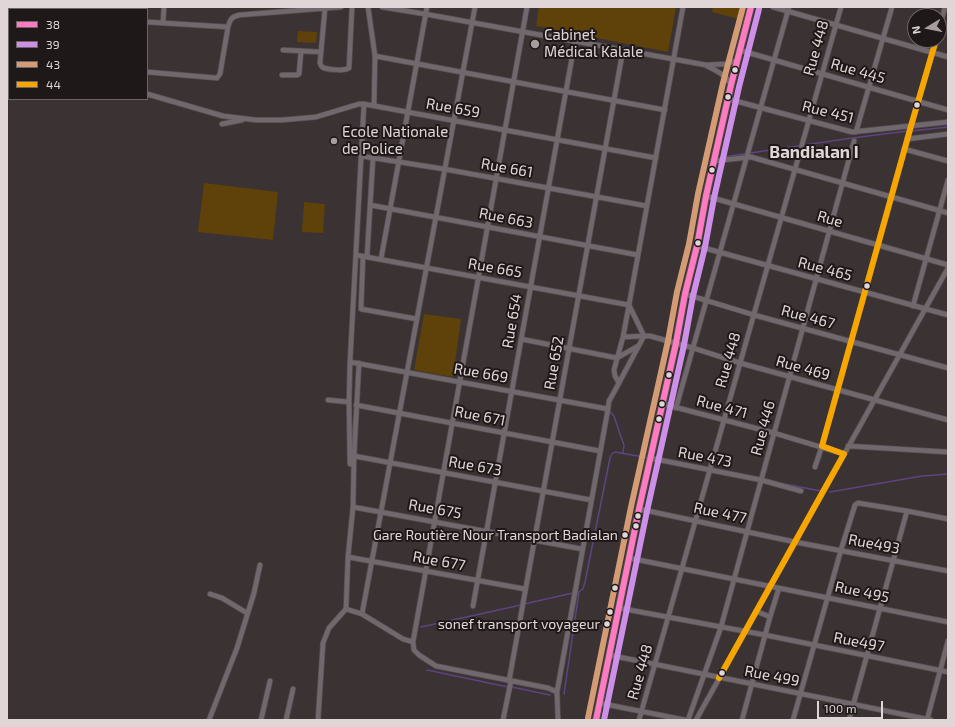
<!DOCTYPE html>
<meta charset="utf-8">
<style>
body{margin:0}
#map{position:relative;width:955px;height:727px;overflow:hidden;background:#3a3233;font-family:"Exo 2",sans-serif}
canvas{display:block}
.frame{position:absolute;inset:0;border:8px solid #e0d6d7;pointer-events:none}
.legend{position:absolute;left:8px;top:8px;width:140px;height:92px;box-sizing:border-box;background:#1f1819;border:1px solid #6c6465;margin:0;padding:5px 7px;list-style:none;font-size:12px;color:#e0d6d7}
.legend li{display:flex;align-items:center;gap:8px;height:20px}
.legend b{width:20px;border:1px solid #6c6465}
.north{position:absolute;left:907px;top:8px;width:40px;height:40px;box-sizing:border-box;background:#1f1819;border:1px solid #6c6465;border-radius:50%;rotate:260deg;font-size:11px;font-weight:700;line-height:16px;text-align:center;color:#e0d6d7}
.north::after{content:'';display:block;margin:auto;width:14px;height:18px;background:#a69d9e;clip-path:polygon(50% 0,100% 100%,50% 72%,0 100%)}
.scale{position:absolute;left:817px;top:701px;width:66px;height:18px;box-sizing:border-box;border:2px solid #e0d6d7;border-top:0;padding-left:5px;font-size:12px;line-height:14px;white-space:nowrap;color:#e0d6d7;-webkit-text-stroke:3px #1f1819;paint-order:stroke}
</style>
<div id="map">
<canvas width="955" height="727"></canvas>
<div class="frame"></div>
<ul class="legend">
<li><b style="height:5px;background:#fe7ac1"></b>38</li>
<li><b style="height:5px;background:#ce8fe9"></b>39</li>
<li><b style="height:5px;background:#d39c74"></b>43</li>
<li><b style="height:5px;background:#f7a600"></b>44</li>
</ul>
<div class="north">N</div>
<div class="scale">100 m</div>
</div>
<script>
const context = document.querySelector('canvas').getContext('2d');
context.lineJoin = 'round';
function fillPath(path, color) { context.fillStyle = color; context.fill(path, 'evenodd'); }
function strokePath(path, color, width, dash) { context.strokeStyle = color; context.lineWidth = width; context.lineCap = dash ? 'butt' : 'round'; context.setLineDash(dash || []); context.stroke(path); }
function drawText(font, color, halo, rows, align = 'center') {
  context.font = font + ' "Exo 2",sans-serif'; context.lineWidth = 4; context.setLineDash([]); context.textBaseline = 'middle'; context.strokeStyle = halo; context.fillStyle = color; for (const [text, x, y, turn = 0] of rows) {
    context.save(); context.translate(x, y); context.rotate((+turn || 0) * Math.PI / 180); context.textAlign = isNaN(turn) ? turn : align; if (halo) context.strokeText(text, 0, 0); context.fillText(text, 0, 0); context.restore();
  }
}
fillPath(new Path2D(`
 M539 7H676L668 52 536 26Z
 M713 7H746L743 20 712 12Z
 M298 31 317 32 316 43 297 42Z
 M204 183 278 192 273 240 198 232Z
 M304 202 325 204 323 233 302 232Z
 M424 314 461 319 453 377 414 370Z`), '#5f4209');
strokePath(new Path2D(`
 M911 131 948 127
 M723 157 852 138 908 131
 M609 411 614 416 620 434 624 445 623 453
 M785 484 821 491
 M830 492 922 476 948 474
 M577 593 583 589 585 582 610 458 612 454 615 452 649 458
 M524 604 573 593
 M421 627 521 605
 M427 670 508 687
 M512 687 550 695
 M564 694 579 592`), '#5e4480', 1.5);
const minor = new Path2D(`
 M368 7 375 56 374 106
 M382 7 425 14 706 65 726 64 736 61
 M527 7 413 642 414 650 419 655 436 666 548 688 557 692
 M773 7 948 57
 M325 8 320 63C321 66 321 67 324 68 331 70 344 71 349 68L352 7
 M60 9V7
 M125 9 126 7
 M141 9 142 7
 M147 22 228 27C230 20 231 17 239 15L341 7
 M163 23 164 7
 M939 29 945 7
 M7 32H9
 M283 50 321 52
 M739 50 948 110
 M375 56 665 110
 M7 63H9
 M707 66C717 71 726 75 731 85
 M147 72 217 78 220 74 228 27
 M282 75H297L299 74 301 51
 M147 94 223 116 256 120H282L316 117 359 104H364L656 158
 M728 99 852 132 948 122
 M222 124 242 120
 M856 132 892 7
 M907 139 948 134
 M904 149 948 161
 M361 156 444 169 647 206
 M714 161 751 157 948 213
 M706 196 948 265
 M370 205 638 255
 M697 246 948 315
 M356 255 629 305 644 336 613 394 609 401 608 409 557 692 558 720
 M363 256 361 309 417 319
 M367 257 373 158
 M381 259 427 7
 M685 294 754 315 948 368
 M913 306 948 180
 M623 337 644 336H650L693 348 740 363 948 420
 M521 339 617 358 638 346
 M350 362 608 409
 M359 363 354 456 353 507 348 557 346 609 362 614 403 639 413 642
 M619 383 615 376 614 370 623 337 629 305 683 7
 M328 400 349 402
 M663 404 774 433 844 454
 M356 405 600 451
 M676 408 789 7
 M848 446 948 452
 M354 456 591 500
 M650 458 761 480 801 491
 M350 464 349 402 350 362 364 104
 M815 467 822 446 911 126 936 40
 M353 507 582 549
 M639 509 795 542 948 571
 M348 557 525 589
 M629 558 948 622
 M210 594 222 598 247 613
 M473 606 575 41
 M619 608 765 635 948 672
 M756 611 770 617
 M362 614 475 7
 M609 655 931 720
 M509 681 623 50
 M599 703 685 720
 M209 720 237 648 254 593 260 565
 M261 720 270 681
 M286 720 293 689
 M318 720 323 643 329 628 346 609
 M503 720 511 681
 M639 720 841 7
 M688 720 721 627 854 141
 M696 720 948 268
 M742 720 770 617 779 588
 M793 720 841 550 855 505 858 503 907 511 948 519
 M849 720 907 511
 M927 720 948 641`);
const major = new Path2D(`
 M596 720 639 509 676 343 685 294 697 246 706 196 731 85 751 7`);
strokePath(minor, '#575051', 6);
strokePath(major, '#575051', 8);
strokePath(minor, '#71686e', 4.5);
strokePath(major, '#74686e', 5.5);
strokePath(new Path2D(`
 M596 720 639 509 676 343 685 294 697 246 706 196 731 85 751 7`), '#fe7ac1', 6);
strokePath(new Path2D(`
 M604 720 647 511 684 345 693 296 705 247 714 198 739 87 759 9`), '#ce8fe9', 6);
strokePath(new Path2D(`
 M588 718 631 507 668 341 677 292 689 244 698 194 723 83 743 7`), '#d39c74', 6);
strokePath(new Path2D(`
 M719 678 844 454 822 446 911 126 936 40`), '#f7a600', 6);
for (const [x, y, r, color] of [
 [535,44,5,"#a69d9e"],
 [735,70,3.5,"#e0d6d7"],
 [728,97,3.5,"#e0d6d7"],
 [917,105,3.5,"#e0d6d7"],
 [334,141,4,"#a69d9e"],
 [712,170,3.5,"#e0d6d7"],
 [698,243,3.5,"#e0d6d7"],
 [867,286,3.5,"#e0d6d7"],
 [669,375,3.5,"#e0d6d7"],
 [662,404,3.5,"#e0d6d7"],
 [659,419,3.5,"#e0d6d7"],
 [638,516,3.5,"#e0d6d7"],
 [636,526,3.5,"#e0d6d7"],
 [625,535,3.5,"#e0d6d7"],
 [615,588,3.5,"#e0d6d7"],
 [610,612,3.5,"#e0d6d7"],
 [607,624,3.5,"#e0d6d7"],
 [722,673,3.5,"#e0d6d7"]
]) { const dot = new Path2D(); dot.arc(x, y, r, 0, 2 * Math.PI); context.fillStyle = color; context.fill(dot); strokePath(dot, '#1f1819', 1.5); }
drawText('14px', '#e0d6d7', '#1f1819', [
 ["Gare Routière Nour Transport Badialan",618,535],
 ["sonef transport voyageur",600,624]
], 'right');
drawText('15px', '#e0d6d7', '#1f1819', [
 ["Cabinet",544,35],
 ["Médical Kalale",544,52],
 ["Ecole Nationale",342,132],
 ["de Police",342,149]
], 'left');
drawText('15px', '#e0d6d7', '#1f1819', [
 ["Rue 448",816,48,-74],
 ["Rue 445",858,71,16],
 ["Rue 659",453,108,10],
 ["Rue 451",828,112,14],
 ["Rue 661",507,168,10],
 ["Rue 663",506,218,11],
 ["Rue",830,219,16],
 ["Rue 665",495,268,10],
 ["Rue 465",825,269,15],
 ["Rue 467",808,317,15],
 ["Rue 654",512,321,-80],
 ["Rue 448",728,360,-74],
 ["Rue 652",554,363,-80],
 ["Rue 469",803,368,16],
 ["Rue 669",481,373,10],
 ["Rue 471",722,407,15],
 ["Rue 671",480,416,11],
 ["Rue 446",763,428,-75],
 ["Rue 473",705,457,11],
 ["Rue 673",475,466,10],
 ["Rue 675",435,509,10],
 ["Rue 477",720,513,12],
 ["Rue493",874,544,11],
 ["Rue 677",439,561,10],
 ["Rue 495",862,592,12],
 ["Rue497",859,642,11],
 ["Rue 448",640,672,-74],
 ["Rue 499",772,676,11]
]);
drawText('bold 17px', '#e0d6d7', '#1f1819', [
 ["Bandialan I",814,152]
]);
</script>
